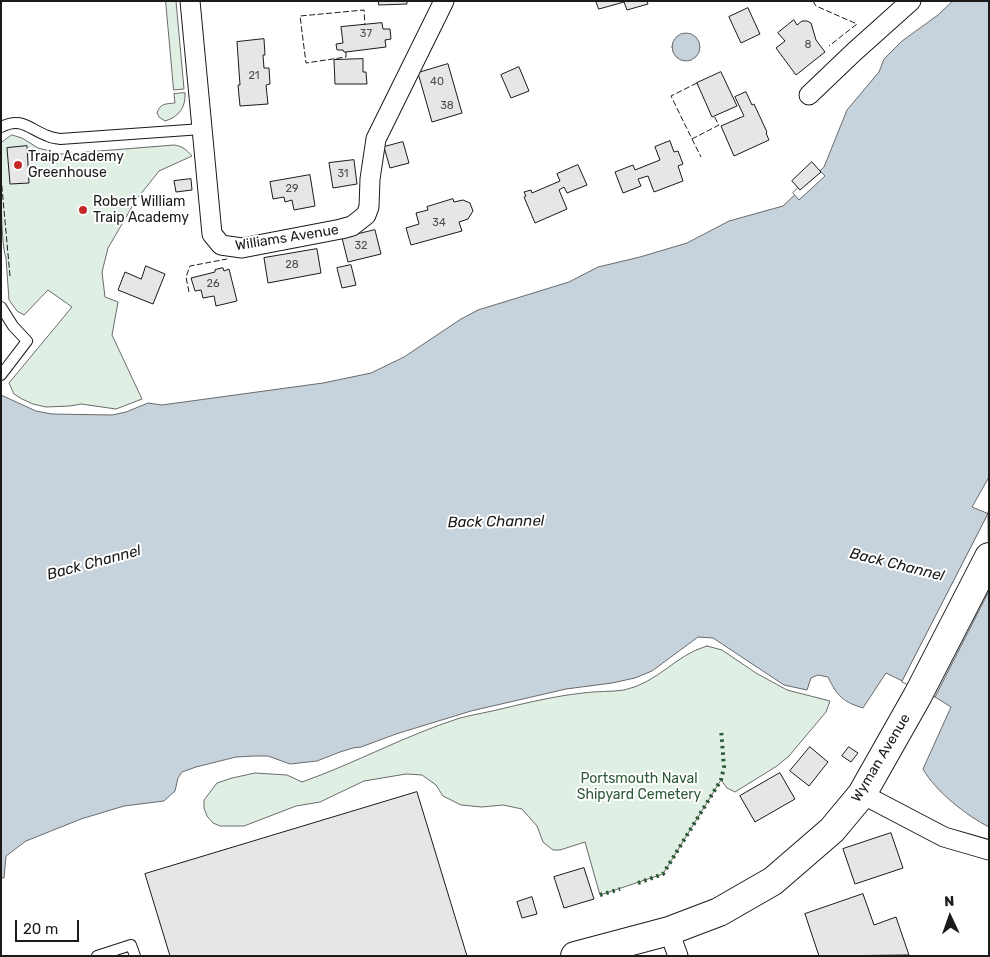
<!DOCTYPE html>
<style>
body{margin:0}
#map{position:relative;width:990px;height:957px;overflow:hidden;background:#fff;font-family:Rubik,sans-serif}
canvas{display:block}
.frame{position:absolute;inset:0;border:2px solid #1a1a1a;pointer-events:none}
.north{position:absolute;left:925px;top:892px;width:50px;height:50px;-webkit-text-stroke:4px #fff;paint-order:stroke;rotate:357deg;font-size:14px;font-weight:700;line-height:20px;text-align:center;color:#1a1a1a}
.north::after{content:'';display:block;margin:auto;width:18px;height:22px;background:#1a1a1a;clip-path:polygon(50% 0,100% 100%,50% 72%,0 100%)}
.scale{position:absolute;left:15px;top:920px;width:64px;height:22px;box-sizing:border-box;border:2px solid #1a1a1a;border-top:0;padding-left:6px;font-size:15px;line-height:18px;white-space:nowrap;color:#1a1a1a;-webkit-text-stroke:4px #fff;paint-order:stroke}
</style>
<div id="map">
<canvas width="990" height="957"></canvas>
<div class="frame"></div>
<div class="north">N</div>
<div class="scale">20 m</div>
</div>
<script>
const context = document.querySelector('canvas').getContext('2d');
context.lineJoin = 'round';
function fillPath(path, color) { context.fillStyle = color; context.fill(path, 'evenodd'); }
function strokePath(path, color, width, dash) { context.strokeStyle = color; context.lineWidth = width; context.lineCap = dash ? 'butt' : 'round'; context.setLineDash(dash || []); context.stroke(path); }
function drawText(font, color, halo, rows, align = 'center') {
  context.font = font + ' Rubik,sans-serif'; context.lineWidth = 4; context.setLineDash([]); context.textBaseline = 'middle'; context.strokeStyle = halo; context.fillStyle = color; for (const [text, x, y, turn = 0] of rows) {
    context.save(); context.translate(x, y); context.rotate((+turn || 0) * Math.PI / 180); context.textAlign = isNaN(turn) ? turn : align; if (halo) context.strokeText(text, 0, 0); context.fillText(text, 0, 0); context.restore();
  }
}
const green = new Path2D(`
 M166 1H176L184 89 174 90Z
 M185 93C186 107 179 117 165 121L159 117 157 113C160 103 166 104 175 103L174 94Z
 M12 135 22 138 38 148 62 154 174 145C182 146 187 150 192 156L159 171 136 200 108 248 102 272 105 297 118 302 112 335 142 399 116 409 81 404 70 406 46 407 33 404 22 399 14 394 9 383 72 307 48 290 24 315 17 311 9 300 6 258C0 243 1 165 1 143Z
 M707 646 722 650 756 673 787 690 830 701 826 712 789 756 777 766 735 792 727 788 721 780 663 874 600 895 585 842 560 850H553L543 842 537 826 522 809 503 805 482 807 461 805 443 796 436 785 422 775 406 774 364 781 320 802 296 806 244 826H220L213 823 207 816 204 808V800L217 783 232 778 255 773 287 775 302 782C356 763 406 735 460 718 475 714 490 712 505 708 530 702 556 696 583 693 596 691 611 692 624 690 658 683 675 655 707 646Z`);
fillPath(green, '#e0efe3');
strokePath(green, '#6a6a6a', 1);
const water = new Path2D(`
 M953 1H989V477L972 507 989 514V827C967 816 935 791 923 769L951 707 935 697 886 673 863 708C843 702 837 696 828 677L818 675 811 678 807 690 784 685 713 638 698 637 652 671 635 678 612 683 566 689 471 711 396 734 361 747 353 748 340 752 317 761 290 764 268 756H255L236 757 196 767 182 772 178 778 175 791 164 801 124 806 81 819 26 841 6 856 4 878H1V395L36 411 52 414 112 415 126 412 148 403 162 405 323 383 371 373 404 357 461 319 478 310 569 282 598 267 640 257 687 243 729 221 783 206 824 167 847 110 879 72 884 59 902 41 938 15Z
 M672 47a14 14 0 1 1 28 0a14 14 0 1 1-28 0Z`);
fillPath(water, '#c6d2dc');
strokePath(water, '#6a6a6a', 1);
const pier = new Path2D(`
 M818 169 825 176 799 200 793 193Z
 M988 514 989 591 935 697 902 682Z`);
fillPath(pier, '#fff');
strokePath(pier, '#6a6a6a', 1);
const building = new Path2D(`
 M379 1H407V4L379 5Z
 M596 1H647L648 4 627 10 624 2 599 9Z
 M748 8 760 34 741 43 729 17Z
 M794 20 797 25 802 21H807L811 23 816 40 825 52 796 75 776 48 785 41 778 33Z
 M382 23 383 29H390L391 39 385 40 386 47 346 52H344L343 50H337L336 44 343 43 341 27Z
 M264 39 265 55H263L264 68H269L270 84 266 85 268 104 240 106 238 85H240L237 42Z
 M363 59V72H366L367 84H335L334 60Z
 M448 64 462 113 432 122 418 73Z
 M519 67 529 91 511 98 501 75Z
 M721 72 737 106 712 117 697 83Z
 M746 92 752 105 754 104 767 132 766 133 769 140 734 156 721 126 744 116 735 97Z
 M670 141 674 152 678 151 683 164 678 166 683 181 654 192 648 176 638 179 641 186 623 193 615 172 633 165 635 170 660 160 655 147Z
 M403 142 409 163 390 168 384 147Z
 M27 146 29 183 10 184 7 148Z
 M354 160 357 184 333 188 329 163Z
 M812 162 821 172 800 190 792 181Z
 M578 165 587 185 567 193 564 187 559 190 567 209 535 223 524 197 526 196 524 192 531 190 532 193 560 181 557 174Z
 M310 175 315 206 294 210 292 200 285 202 284 197 273 199 270 182Z
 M191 179 192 190 176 192 174 181Z
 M453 199 454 202 463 200 470 203 473 211 468 219 459 222 462 231 411 245 406 228 419 224 416 213 428 210 427 207Z
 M375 230 381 254 348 262 342 238Z
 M317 249 321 273 268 283 264 258Z
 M351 265 356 285 342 288 337 268Z
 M146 266 165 274 153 304 118 290 125 272 141 279Z
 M223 268 224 271 229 269 237 301 216 306 214 296 203 298 201 290 195 291 191 278 215 272V270Z
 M810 747 828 762 809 786 790 771Z
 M849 747 858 753 851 762 842 756Z
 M780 773 795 799 755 822 740 796Z
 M417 792 467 956H170L145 874Z
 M891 833 903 868 855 884 843 849Z
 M584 868 594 899 564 908 554 877Z
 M863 894 874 925 896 917 909 955 819 956 805 914Z
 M532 897 537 914 522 918 517 902Z`);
fillPath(building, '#e6e6e6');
strokePath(building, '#1a1a1a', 1);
const lane = new Path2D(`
 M1 127C22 116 30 130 48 136 51 138 56 138 60 139L202 129
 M1 307 13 326 27 341 1 375
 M97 956 131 945 135 956`);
const street = new Path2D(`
 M190 1 212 234 221 245 242 248 341 229 352 226 366 215 369 207 370 179 376 139 444 1
 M809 95 854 52 911 1
 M862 794 944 837 989 850
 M669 931 678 956`);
const secondary = new Path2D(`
 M575 956 669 931 719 912 773 881 832 830 862 794 918 695 989 557`);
strokePath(lane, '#1a1a1a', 12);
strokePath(street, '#1a1a1a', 21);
strokePath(secondary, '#1a1a1a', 30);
strokePath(lane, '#fff', 10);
strokePath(street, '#fff', 19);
strokePath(secondary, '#fff', 28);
strokePath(new Path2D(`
 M638 883 663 874 721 780 724 767 721 729
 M600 895 620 889`), '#2b5a34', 4, [2.5, 4]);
strokePath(new Path2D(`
 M813 1 816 6 857 24 829 46
 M346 52V57L306 63 300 16 364 10 365 25
 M697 83 671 96 692 139 719 125 714 116
 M692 139 701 157
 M1 177 10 276
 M189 292 186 277 190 266 227 259
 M988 514 989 507`), '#1a1a1a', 1, [6, 2.5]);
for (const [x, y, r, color] of [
 [18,165,5,"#c62828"],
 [83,210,5,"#c62828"]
]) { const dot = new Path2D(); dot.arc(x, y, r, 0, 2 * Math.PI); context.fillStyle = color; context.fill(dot); strokePath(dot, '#fff', 2); }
drawText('11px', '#4d4d4d', null, [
 ["37",366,34],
 ["8",808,45],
 ["21",254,76],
 ["40",437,82],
 ["38",447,106],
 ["31",343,174],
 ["29",292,189],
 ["34",439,223],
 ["32",361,246],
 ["28",292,265],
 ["26",213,284]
]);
drawText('14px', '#1a1a1a', '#fff', [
 ["Traip Academy",28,157],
 ["Greenhouse",28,173],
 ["Robert William",93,202],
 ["Traip Academy",93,218]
], 'left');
drawText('14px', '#1a1a1a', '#fff', [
 ["Williams Avenue",287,238,-9],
 ["Wyman Avenue",881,758,-59]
]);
drawText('14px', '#2b5a34', '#fff', [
 ["Portsmouth Naval",639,779],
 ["Shipyard Cemetery",639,795]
]);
drawText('italic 15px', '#1a1a1a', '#fff', [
 ["Back Channel",496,522,-1],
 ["Back Channel",94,563,-15],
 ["Back Channel",897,565,14]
]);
</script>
